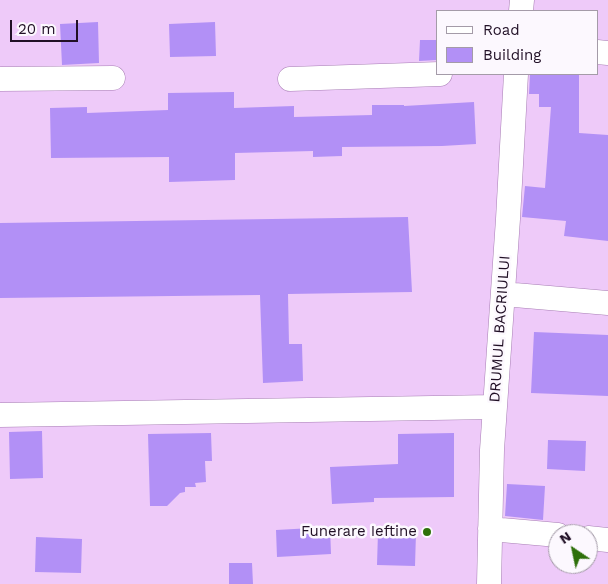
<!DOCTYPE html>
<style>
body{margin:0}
#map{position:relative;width:608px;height:584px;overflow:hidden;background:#eecaf9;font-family:"Work Sans",sans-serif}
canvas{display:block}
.legend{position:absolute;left:436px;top:10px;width:162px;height:65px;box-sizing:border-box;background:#fcf8fe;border:1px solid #a49ba8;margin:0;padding:6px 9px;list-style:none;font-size:15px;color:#211026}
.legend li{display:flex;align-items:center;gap:10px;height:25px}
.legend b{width:25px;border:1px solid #a49ba8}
.north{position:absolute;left:548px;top:524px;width:50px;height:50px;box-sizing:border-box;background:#fcf8fe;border:1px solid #a49ba8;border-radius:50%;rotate:326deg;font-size:14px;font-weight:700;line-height:20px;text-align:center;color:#211026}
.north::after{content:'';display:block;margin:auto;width:18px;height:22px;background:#2e700a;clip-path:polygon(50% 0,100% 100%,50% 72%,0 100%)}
.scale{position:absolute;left:10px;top:20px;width:68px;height:22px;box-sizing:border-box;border:2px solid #211026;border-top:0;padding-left:6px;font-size:15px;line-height:18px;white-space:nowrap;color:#211026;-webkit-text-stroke:4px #fcf8fe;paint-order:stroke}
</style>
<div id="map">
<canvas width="608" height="584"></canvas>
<ul class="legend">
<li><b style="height:6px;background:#fff"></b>Road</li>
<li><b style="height:14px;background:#b290f6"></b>Building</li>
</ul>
<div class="north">N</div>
<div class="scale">20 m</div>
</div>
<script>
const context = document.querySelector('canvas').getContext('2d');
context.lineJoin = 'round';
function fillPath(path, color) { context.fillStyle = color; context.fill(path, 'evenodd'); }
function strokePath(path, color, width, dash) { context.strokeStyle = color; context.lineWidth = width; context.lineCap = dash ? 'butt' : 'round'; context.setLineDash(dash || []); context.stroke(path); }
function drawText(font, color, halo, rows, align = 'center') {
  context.font = font + ' "Work Sans",sans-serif'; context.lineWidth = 5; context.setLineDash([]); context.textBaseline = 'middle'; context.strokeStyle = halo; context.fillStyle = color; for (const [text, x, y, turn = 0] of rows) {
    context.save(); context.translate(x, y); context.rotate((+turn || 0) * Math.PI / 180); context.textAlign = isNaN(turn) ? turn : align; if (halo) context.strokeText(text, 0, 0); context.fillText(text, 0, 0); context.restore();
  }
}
fillPath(new Path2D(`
 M98 22 99 63 62 65 60 24Z
 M215 22 216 56 170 57 169 24Z
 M420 40H437V60L419 61Z
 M530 74H579V133L608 135V241L564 236 566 221 522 217 525 186 545 188 551 107H539V94H529Z
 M234 92V108L294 106V117L372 115V105H404V106L474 102 476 144 442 146 342 147V156L313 157V151L235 153V180L169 182V157L51 158 50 108 87 107V113L168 110V93Z
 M408 217 412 292 288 294 289 344H302L303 381 263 383 260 295 0 298V223Z
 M534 332 608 335V396L531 393Z
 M42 431 43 478 10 479 9 432Z
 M211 433 212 461H205L206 482 195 483 196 487H185V492L180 493 167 506H150L148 434Z
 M454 433V497L374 498V502L332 504 330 467 398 464V434Z
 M548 440 586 441 585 471 547 469Z
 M507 484 545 486 543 520 505 516Z
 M330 527 331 554 277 557 276 530Z
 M378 532 416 533 415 566 377 565Z
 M36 537 82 539 81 573 35 572Z
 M229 563H252L253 584H229Z`), '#b290f6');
const minor = new Path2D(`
 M521 11 522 0
 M597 52 608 53
 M0 79 113 78
 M290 79 440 74
 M503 294 608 303
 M0 415 494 407
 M490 529 558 535
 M588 538 608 540
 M489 584 492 450 508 219 516 74`);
strokePath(minor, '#a77db4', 25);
strokePath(minor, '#fff', 24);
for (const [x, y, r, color] of [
 [427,532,5,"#2e700a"]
]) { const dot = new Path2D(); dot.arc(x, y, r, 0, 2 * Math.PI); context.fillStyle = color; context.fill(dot); strokePath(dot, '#fcf8fe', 2); }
drawText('15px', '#211026', '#fcf8fe', [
 ["DRUMUL BACRIULUI",500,329,-86]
]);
drawText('15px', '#211026', '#fcf8fe', [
 ["Funerare Ieftine",417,532]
], 'right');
</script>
